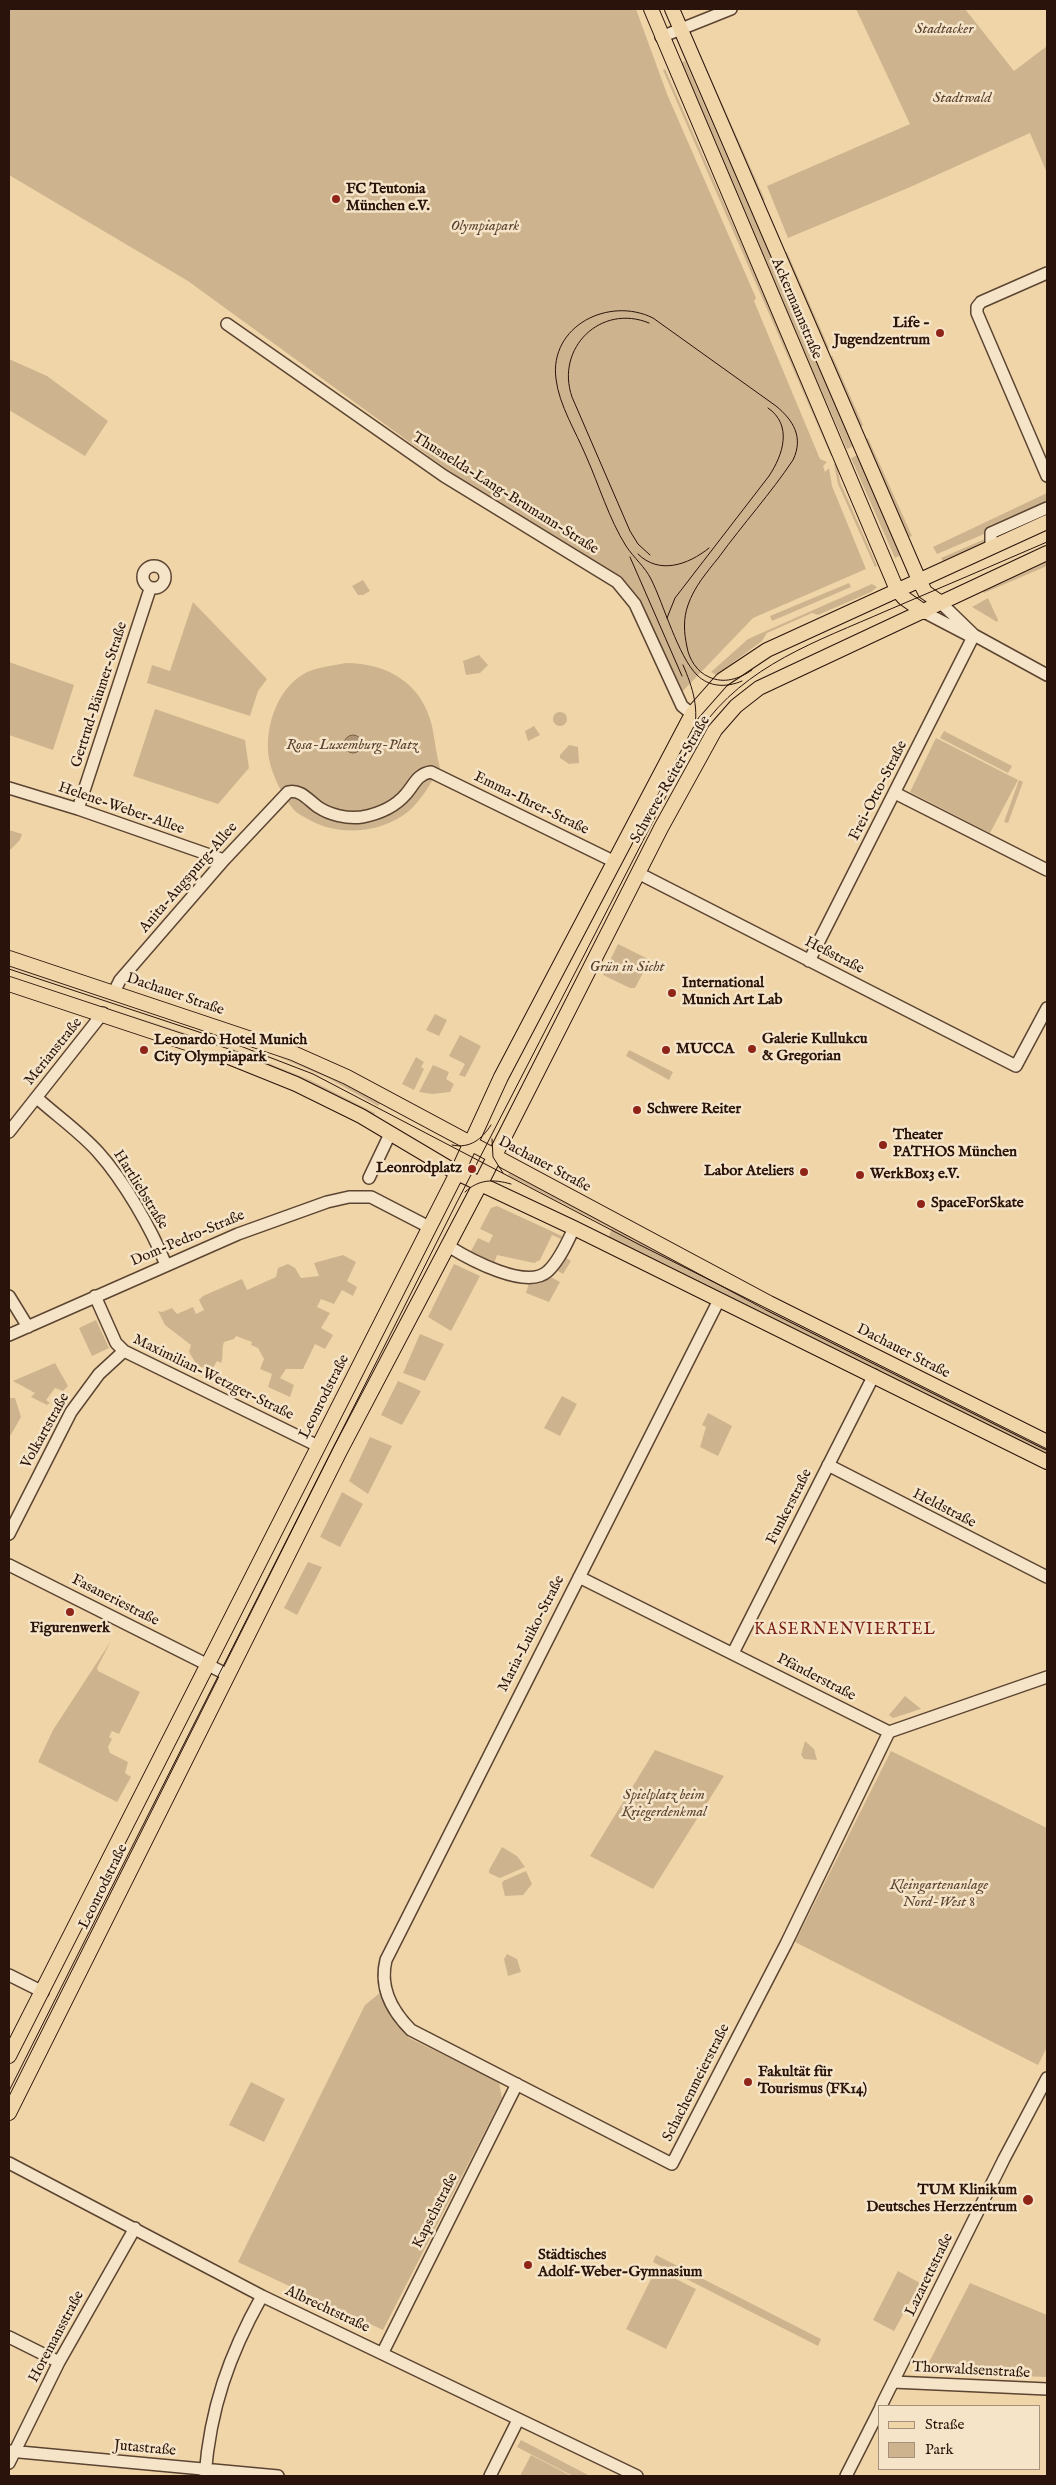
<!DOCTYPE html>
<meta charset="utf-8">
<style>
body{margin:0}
#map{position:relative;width:1056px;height:2485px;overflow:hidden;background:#f0d5a9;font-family:"IM FELL English",serif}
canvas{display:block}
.frame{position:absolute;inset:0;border:10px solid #2a130a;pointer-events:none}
.legend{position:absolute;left:878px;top:2405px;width:162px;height:65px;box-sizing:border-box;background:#f5e4c7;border:1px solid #a4907b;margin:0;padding:6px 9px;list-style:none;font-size:15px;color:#2a130a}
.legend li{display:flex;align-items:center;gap:10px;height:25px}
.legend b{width:25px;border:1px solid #a4907b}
</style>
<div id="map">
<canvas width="1056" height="2485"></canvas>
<div class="frame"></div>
<ul class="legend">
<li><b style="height:6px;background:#f0d5a9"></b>Straße</li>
<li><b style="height:14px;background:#ceb48e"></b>Park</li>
</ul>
</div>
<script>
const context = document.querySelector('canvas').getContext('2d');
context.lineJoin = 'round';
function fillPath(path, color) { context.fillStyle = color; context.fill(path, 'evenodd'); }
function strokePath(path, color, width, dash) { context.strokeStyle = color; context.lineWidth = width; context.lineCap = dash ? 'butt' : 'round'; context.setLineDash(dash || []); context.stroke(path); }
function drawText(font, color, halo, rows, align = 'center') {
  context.font = font + ' "IM FELL English",serif'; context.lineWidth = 5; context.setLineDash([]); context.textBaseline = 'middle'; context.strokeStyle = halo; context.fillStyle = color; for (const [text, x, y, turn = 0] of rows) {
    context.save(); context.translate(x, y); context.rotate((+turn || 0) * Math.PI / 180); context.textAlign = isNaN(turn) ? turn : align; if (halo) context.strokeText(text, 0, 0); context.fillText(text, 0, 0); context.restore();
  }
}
fillPath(new Path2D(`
 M9 9H636L667 94 756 298 754 301 820 459 827 462 823 466 825 472 829 468 832 486 866 569 753 618 682 692 639 598 622 577 478 492 188 281 9 175Z
 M856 9H965L1014 71 1047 46V173L1030 133 908 188 788 238 767 186 910 124Z
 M700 54 765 200 763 201 698 55Z
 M685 61 854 446 847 449 678 64Z
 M665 69 834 455 831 456 663 70Z
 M787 252 829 348 827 349 784 253Z
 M832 355 863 425 861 427 831 358Z
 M9 359 47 376 108 421 85 456 9 410Z
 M868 438 912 536 909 537 866 439Z
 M858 455 901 555 895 558 851 458Z
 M837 463 840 482 877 566 875 567 838 484 834 464Z
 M1047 493V501L990 525 984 534 937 554 933 547Z
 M985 539 984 543 943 561 941 558Z
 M1047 562V566L984 593 983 591 1011 579 1010 575 1021 570 1023 573Z
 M363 580 370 591 363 595H358L352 586Z
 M849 583 851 587 772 621 770 616Z
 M872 584 877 587 871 592 818 615 812 613 767 633 762 641 716 675 711 672 748 639Z
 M988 598 998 620 997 622 972 607Z
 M193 602 267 679 258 691 250 716 147 683 152 665 170 671Z
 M479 655 488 665 480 673 466 675 463 661Z
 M9 662 74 685 53 750 9 735Z
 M346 663C387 663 422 683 432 726 435 740 436 754 440 768 431 782 422 800 409 811 381 834 337 837 306 818 302 816 297 813 294 810 283 797 272 775 269 759 264 730 276 691 302 675 314 667 332 666 346 663Z
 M155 709 245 740 249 768 218 804 133 776Z
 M553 719a7 7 0 1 1 14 0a7 7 0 1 1-14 0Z
 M534 726 540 735 528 741 525 731Z
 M944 731 1012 766 1008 773 940 738Z
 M936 738 1018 780 990 833 910 792Z
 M569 745 578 747 579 763 569 764 560 758V755Z
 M1019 780 1023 782 1008 823 1004 822Z
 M9 830 22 834 20 840 9 851Z
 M618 944 646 958 648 963 635 988H630L603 975Z
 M9 965C134 1006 263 1041 381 1102L378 1106 328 1078 270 1053 9 967Z
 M9 976 231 1048 310 1080 375 1113 373 1115 310 1083 263 1063Z
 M435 1014 447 1020 439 1036 426 1030Z
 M460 1035 481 1046 465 1077 459 1075 465 1064 449 1056Z
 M629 1050 673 1072 669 1080 626 1056Z
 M416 1057 424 1062 421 1067 424 1069 414 1090 402 1084Z
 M433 1065 449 1072 446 1079 454 1084 450 1092 432 1094 419 1092Z
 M509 1173 698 1272 1047 1448V1457L608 1238 612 1229 508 1175Z
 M497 1206 562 1236 561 1239 552 1235 540 1260 534 1263 497 1255 494 1264 470 1253 478 1238 489 1243 493 1235 480 1229 491 1208Z
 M343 1255 356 1262 347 1281 357 1287 353 1296 342 1290 334 1304 321 1299 317 1307 330 1313 321 1328 333 1335 325 1349 315 1344 303 1369H286L280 1378 294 1385 290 1397 268 1387 272 1374 260 1369 264 1359 258 1348 251 1345 252 1342 236 1336 234 1339 224 1342C221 1349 224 1356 221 1363L217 1361 211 1371 197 1365 189 1352 191 1345 165 1325 158 1311 162 1312 172 1308 177 1314 193 1307 196 1314 204 1310 199 1300 203 1296 242 1279 247 1290 276 1277 278 1268 288 1264 295 1268 301 1278 319 1276 314 1263Z
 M565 1257 571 1261 563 1274 558 1271Z
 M454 1264 480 1276 451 1331 428 1317Z
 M551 1277 560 1282 549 1302 526 1293 529 1283 541 1282Z
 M96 1320 109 1348 92 1356 79 1328Z
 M420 1334 444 1344 425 1381 403 1373Z
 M55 1363 68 1386 63 1391 55 1388 46 1400 50 1403 47 1405 31 1397 35 1393 13 1381Z
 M398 1381 421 1391 402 1425 381 1415Z
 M562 1396 577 1404 560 1436 544 1428Z
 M9 1398H15L21 1417 9 1438Z
 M708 1413 732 1426 718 1456 700 1447 706 1427 702 1425Z
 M370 1437 392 1446 368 1494 349 1481Z
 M342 1492 363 1504 340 1547 320 1537Z
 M308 1562 322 1567 297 1615 284 1608Z
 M111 1641 97 1668 98 1671 140 1692 119 1734 112 1731 109 1737 112 1739 108 1747 110 1753 128 1762 125 1773 131 1777 117 1802 38 1762 53 1730Z
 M905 1696 921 1709 893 1718 889 1715Z
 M805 1741 814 1749 817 1760 804 1759 801 1755Z
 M655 1750 724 1776 653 1889 590 1856Z
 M891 1751 1047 1828V2047L1038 2065 795 1942Z
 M502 1847 517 1856 525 1867 500 1878 489 1873V1870Z
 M526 1871 532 1884 523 1895 505 1896 502 1884 503 1881Z
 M507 1954 517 1959 521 1972 508 1976 504 1959Z
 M381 1992 394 2020 409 2038 499 2082 502 2098 383 2330 238 2262 365 2005Z
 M251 2082 285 2099 264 2142 229 2125Z
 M656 2255 821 2339 818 2346 653 2262Z
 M656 2269 696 2289 666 2349 626 2329Z
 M898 2271 920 2283 894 2331 873 2320Z
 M970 2283 1047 2315V2377L924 2372Z
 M521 2440 590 2476H573L517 2447Z
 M531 2455 571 2476H520Z`), '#ceb48e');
const water = new Path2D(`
 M344 744a9 9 0 1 1 18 0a9 9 0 1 1-18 0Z`);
fillPath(water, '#ad9373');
strokePath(water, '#796049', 1);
const minor = new Path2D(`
 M661 37 731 9
 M1047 273 981 302 977 307V313L1047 476
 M227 324 444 476 617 582 635 604 682 706 692 714
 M991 548V533L1047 508
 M143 577a11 11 0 1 1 22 0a11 11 0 1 1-22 0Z
 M941 603 974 635 1047 675
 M924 612 968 635H974
 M9 788 78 809 224 860
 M895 793 1047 870
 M78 809 150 589
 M638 873 1016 1066 1047 1008
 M809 961 974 635
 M114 992 120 980 224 860 288 792C301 789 308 800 318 807 330 815 347 819 362 817 378 814 395 807 406 794 414 785 417 774 431 772L613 861
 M37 1098C57 1116 80 1132 98 1152 124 1181 151 1228 166 1265
 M9 1132 103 1013
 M369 1178 390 1134
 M448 1246C469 1259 527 1291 548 1271 559 1261 568 1241 574 1228
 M9 1296 28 1327
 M95 1296 116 1343 124 1351 318 1446
 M719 1300 386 1960C379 1988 392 2011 411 2030L672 2164 786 1944 889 1732
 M9 1335 238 1234 327 1202 349 1197H371L429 1227
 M828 1465 1047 1577
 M9 1534 71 1412 99 1374 124 1351
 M9 1565 228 1675
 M579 1577 889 1732 1047 1677
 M733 1653 874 1375
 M9 1975 43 1992
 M9 2163 262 2296 637 2476
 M9 2337 59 2362
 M383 2352 517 2084
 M893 2382 1047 2389
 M881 2406 1004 2159 1047 2078
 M9 2451 278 2476
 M9 2463 59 2362 135 2228
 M205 2476C210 2409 229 2355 262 2296
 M490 2476 518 2420
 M846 2476 880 2409`);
const major = new Path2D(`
 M651 9 897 590 904 598 924 612
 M672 9 919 580 925 592 941 603
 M9 958 293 1053 347 1077 769 1303 1047 1442
 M9 984 229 1057 296 1084 361 1116 457 1173 574 1228 1047 1462
 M9 2056 457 1173 501 1077 692 714 722 680 767 650 1047 522
 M9 2113 340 1451 482 1181 661 828 715 730 736 706 759 688 1047 553`);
strokePath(minor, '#5c4432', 14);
strokePath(major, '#2a130a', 16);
strokePath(minor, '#f5e4c7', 11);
strokePath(major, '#f0d5a9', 14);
strokePath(new Path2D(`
 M649 323C601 303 555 348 572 397L630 531 638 544 650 555
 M638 554C659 575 688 565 709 548
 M630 557 682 676
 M667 618 675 598 769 476C783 455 793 425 768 408
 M683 665C693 688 700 710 693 735
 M742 681C726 688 709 687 697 675 678 656 664 605 651 579 645 567 634 558 626 546 609 519 599 485 586 456 576 432 559 405 556 379 549 326 609 296 653 318L776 406C793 420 804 437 793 460 771 493 743 524 719 557 707 572 694 587 688 605 683 619 684 633 687 647 689 659 697 672 709 677 724 684 739 679 752 670
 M9 969 235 1044 313 1074 640 1245 1047 1449
 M492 1139 493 1157 503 1173
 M452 1145C470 1149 482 1139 491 1125
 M465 1192C479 1179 493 1179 511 1184
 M9 2091 456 1204 700 730C745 665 818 641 886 611 940 588 994 565 1047 542`), '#2a130a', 1);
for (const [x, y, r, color] of [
 [336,199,5,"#8f2418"],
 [940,333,5,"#8f2418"],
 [672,993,5,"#8f2418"],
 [752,1049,5,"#8f2418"],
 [144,1050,5,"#8f2418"],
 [666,1050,5,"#8f2418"],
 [637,1110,5,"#8f2418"],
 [883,1145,5,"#8f2418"],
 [472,1169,5,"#8f2418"],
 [804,1172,5,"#8f2418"],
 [860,1175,5,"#8f2418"],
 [921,1204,5,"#8f2418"],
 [70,1612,5,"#8f2418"],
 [748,2082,5,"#8f2418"],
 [1028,2200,6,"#8f2418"],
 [528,2265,5,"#8f2418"]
]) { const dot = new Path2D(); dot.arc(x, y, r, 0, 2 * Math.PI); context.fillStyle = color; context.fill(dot); strokePath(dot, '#f5e4c7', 2); }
drawText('italic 15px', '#5b4332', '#f5e4c7', [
 ["Stadtacker",944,30],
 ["Stadtwald",962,99],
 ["Olympiapark",485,227],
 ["Rosa-Luxemburg-Platz",352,746],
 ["Grün in Sicht",627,968],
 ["Spielplatz beim",664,1796],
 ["Kriegerdenkmal",664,1813],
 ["Kleingartenanlage",939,1886],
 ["Nord-West 8",939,1903]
]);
drawText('bold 15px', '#2a130a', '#f5e4c7', [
 ["FC Teutonia",346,190],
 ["München e.V.",346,207],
 ["Life -",930,324,"right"],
 ["Jugendzentrum",930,341,"right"],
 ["International",682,984],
 ["Munich Art Lab",682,1001],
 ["Galerie Kullukcu",762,1040],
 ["& Gregorian",762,1057],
 ["Leonardo Hotel Munich",154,1041],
 ["City Olympiapark",154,1058],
 ["MUCCA",676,1050],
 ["Schwere Reiter",647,1110],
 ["Theater",893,1136],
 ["PATHOS München",893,1153],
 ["Leonrodplatz",462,1169,"right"],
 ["Labor Ateliers",794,1172,"right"],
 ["WerkBox3 e.V.",870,1175],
 ["SpaceForSkate",931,1204],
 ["Figurenwerk",70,1629,"center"],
 ["Fakultät für",758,2073],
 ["Tourismus (FK14)",758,2090],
 ["TUM Klinikum",1017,2191,"right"],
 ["Deutsches Herzzentrum",1017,2208,"right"],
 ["Städtisches",538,2256],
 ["Adolf-Weber-Gymnasium",538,2273]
], 'left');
drawText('15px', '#2a130a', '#f5e4c7', [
 ["Ackermannstraße",796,309,67],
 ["Thusnelda-Lang-Brumann-Straße",505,494,32],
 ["Gertrud-Bäumer-Straße",100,695,-72],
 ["Schwere-Reiter-Straße",671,780,-60],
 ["Frei-Otto-Straße",879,791,-63],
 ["Emma-Ihrer-Straße",531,804,26],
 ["Helene-Weber-Allee",121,809,19],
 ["Anita-Augspurg-Allee",189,878,-49],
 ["Heßstraße",834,956,27],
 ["Dachauer Straße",175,995,19],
 ["Merianstraße",54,1052,-51],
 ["Dachauer Straße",544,1165,28],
 ["Hartliebstraße",140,1190,58],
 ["Dom-Pedro-Straße",188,1239,-23],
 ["Dachauer Straße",903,1352,27],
 ["Maximilian-Wetzger-Straße",213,1378,26],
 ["Leonrodstraße",325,1397,-63],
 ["Volkartstraße",46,1431,-61],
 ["Funkerstraße",790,1507,-63],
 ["Heldstraße",944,1509,27],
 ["Fasaneriestraße",115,1601,27],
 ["Maria-Luiko-Straße",532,1634,-63],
 ["Pfänderstraße",816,1678,27],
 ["Leonrodstraße",104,1887,-64],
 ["Schachenmeierstraße",697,2083,-63],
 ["Kapschstraße",436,2211,-63],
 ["Lazarettstraße",930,2275,-64],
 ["Albrechtstraße",327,2310,25],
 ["Horemansstraße",57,2337,-62],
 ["Thorwaldsenstraße",971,2371,3],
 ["Jutastraße",145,2449,5]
]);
context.letterSpacing = '1px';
drawText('16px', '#7a1f14', '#f5e4c7', [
 ["KASERNENVIERTEL",845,1631]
]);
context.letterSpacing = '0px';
</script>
